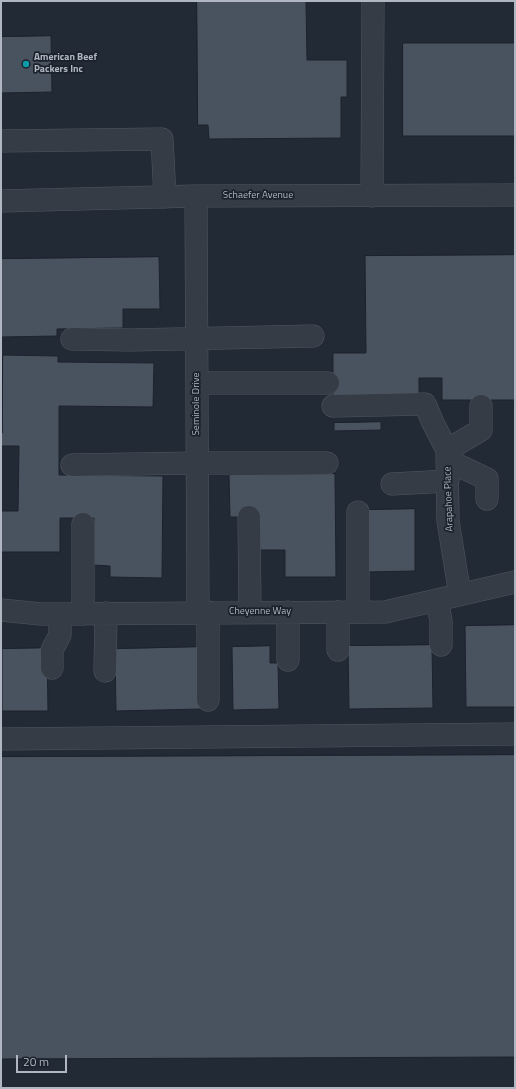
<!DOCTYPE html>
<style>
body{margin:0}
#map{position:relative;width:516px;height:1089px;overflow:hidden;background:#222a35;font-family:"Titillium Web",sans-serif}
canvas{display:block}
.frame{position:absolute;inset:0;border:2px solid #b0b7c3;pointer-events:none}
.scale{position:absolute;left:16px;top:1055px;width:51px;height:18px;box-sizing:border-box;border:2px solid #b0b7c3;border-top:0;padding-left:5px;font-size:12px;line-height:14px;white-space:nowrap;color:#b0b7c3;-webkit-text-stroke:3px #1b222b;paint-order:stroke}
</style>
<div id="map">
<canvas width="516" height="1089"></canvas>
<div class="frame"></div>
<div class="scale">20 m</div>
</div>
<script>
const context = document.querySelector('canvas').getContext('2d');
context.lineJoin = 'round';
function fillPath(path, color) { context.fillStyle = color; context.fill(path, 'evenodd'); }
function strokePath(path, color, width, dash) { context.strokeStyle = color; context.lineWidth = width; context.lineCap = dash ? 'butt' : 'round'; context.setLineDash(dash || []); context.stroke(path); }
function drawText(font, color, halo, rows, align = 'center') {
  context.font = font + ' "Titillium Web",sans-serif'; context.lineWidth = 3.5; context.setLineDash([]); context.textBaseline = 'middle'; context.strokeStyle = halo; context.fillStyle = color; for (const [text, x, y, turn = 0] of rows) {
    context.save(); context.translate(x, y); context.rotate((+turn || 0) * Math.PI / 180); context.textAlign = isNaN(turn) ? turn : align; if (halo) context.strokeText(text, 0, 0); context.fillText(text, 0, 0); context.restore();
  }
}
const building = new Path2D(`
 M197 1H306L307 60H347V97H341V138L209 139 208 125H198Z
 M51 36 52 92 1 93V37Z
 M403 43H515V136H403Z
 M515 255V400H442V378H419V396H333V353H366L365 256Z
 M159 257 160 309H123V328L57 329V336L1 337V259Z
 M3 355 58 356V362L154 363 153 407 59 406V475L163 476 162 578 110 577V566L94 565V518H60V552H1V511H18L19 446H1V433H2Z
 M381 422V430L334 431V423Z
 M335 474 336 577H285V550H258V517H230L229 475Z
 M415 509V571L365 572 364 510Z
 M515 625V707H466L465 626Z
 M432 645 433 708 349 709 348 646Z
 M270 646V663H278L279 709 233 710 232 647Z
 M200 647 202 709 116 711 115 649Z
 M47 648 48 711H2V649Z
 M515 755V1057L1 1059V757Z`);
fillPath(building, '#49525f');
strokePath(building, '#1d232d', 1);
const minor = new Path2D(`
 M1 141 162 139 165 197
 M196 196 198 612
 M372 196 373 1
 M1 201 196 196 515 195
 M72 339 131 340 313 336
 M197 383H328
 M333 406 425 404 433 423 447 450 448 521 460 595
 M447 450 481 430V406
 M447 460 487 479V499
 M72 465 197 463H327
 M392 484 448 481
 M249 517 250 612
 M437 600 441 621V645
 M1 610 41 614 385 612 515 582
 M208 612V700
 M288 612V660
 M338 612V650
 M358 612V512
 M83 614V524
 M52 668V650L60 635V614
 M105 671 106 613
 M1 739 515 734`);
strokePath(minor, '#505761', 23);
strokePath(minor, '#353c46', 22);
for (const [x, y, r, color] of [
 [26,64,4,"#0f9aa8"]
]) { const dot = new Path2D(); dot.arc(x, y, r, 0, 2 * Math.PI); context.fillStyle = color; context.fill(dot); strokePath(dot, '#1b222b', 1.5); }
drawText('bold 10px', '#b0b7c3', '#1b222b', [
 ["American Beef",34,58],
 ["Packers Inc",34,70]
], 'left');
drawText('10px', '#b0b7c3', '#1b222b', [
 ["Schaefer Avenue",258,196],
 ["Seminole Drive",197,404,-90],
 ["Arapahoe Place",449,499,-92],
 ["Cheyenne Way",260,612]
]);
</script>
